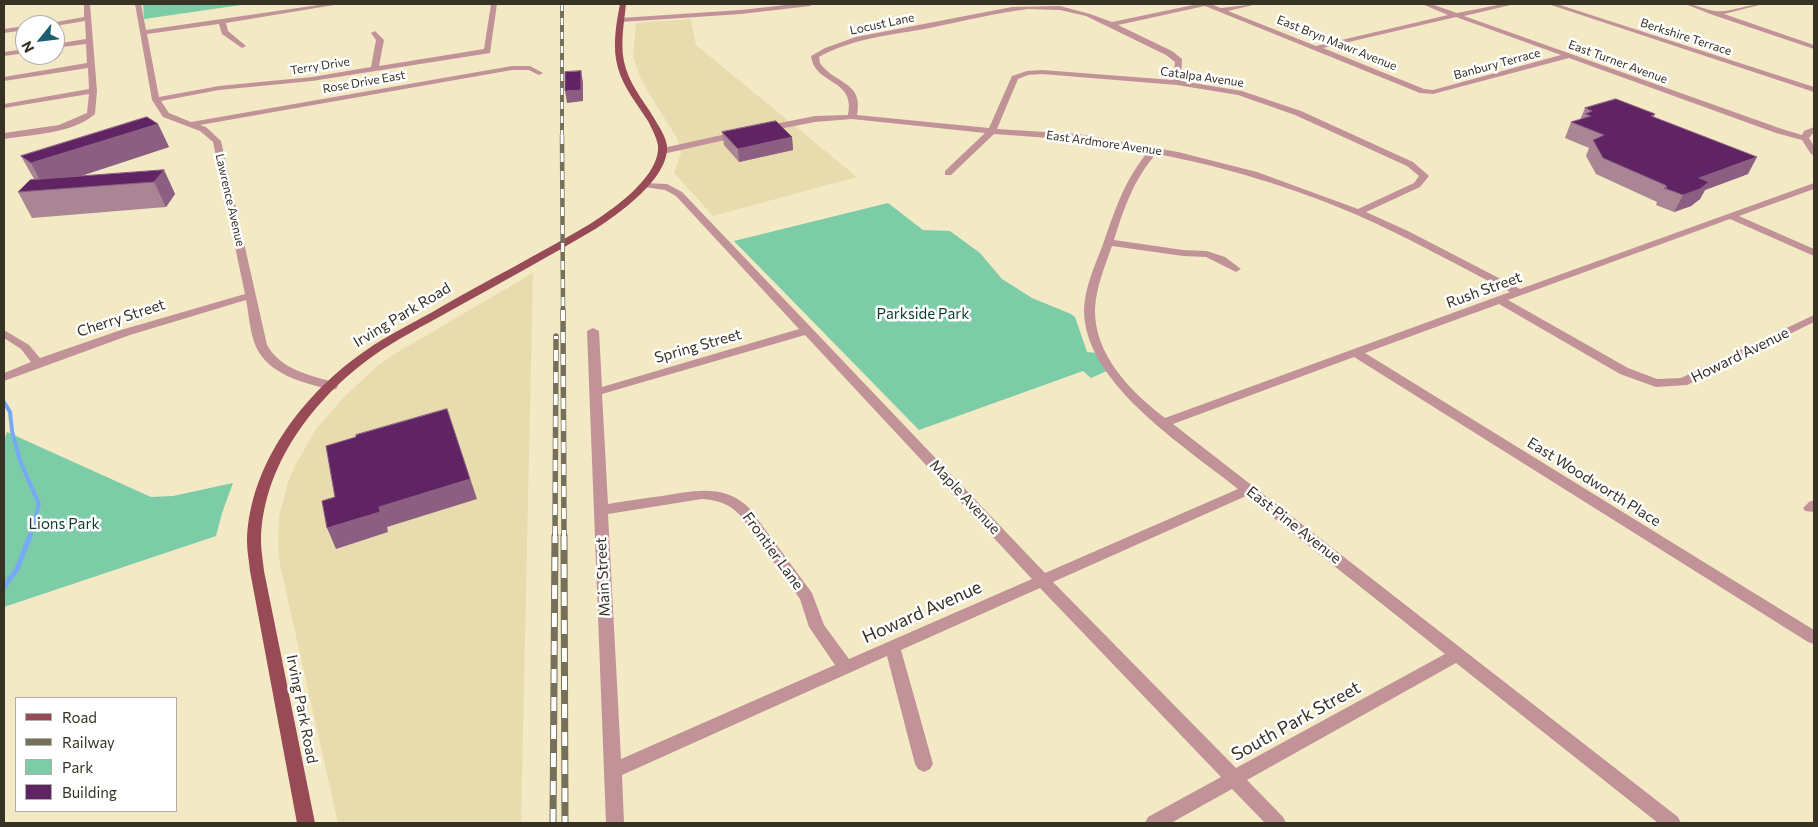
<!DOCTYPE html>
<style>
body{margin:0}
#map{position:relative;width:1818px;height:827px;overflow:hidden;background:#f3e9c4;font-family:Commissioner,sans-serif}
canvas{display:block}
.frame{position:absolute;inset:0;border:5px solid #363224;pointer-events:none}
.legend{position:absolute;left:15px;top:697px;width:162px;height:115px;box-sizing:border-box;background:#fff;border:1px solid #afada7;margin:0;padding:6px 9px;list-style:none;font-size:15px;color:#363224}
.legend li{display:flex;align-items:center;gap:10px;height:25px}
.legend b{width:25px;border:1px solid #afada7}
.north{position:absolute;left:15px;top:15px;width:50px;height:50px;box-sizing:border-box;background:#fff;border:1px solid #afada7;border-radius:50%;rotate:241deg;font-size:14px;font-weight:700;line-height:20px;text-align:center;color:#363224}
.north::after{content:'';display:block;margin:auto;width:18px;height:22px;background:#1b6072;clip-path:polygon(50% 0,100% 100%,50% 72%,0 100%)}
</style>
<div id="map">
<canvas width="1818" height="827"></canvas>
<div class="frame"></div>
<ul class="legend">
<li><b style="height:6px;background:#994a57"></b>Road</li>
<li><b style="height:6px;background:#76705a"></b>Railway</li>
<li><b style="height:14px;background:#7ccca8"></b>Park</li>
<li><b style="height:14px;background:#602465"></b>Building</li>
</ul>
<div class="north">N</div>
</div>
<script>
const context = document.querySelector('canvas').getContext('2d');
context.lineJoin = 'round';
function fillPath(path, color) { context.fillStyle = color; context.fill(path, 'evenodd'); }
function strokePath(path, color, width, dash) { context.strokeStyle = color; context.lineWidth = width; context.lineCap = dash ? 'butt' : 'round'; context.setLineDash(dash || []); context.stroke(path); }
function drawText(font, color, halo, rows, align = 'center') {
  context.font = font + ' Commissioner,sans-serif'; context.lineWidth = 5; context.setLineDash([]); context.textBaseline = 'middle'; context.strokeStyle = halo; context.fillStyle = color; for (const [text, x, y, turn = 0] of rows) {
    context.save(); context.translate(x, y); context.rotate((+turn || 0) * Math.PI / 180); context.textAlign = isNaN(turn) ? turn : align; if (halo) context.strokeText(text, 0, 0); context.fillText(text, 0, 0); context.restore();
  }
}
fillPath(new Path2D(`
 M691 19 696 45 857 177 713 216 674 173 681 153 677 138 650 95 640 77 633 57 636 23Z
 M533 273 521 823H338L280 565 278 549 279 516 288 482 296 464 316 429 343 398 374 369 391 356Z`), '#e8dcaf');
fillPath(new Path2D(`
 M143 4H248L144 19Z
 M888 203 923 230 950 231 980 253 1002 279 1032 298 1071 314 1075 317 1087 352 1097 353 1107 371 1091 378 1083 371 919 430 734 241Z
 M7 432 151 497 173 496 233 483 222 513 216 536 4 607V441Z`), '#7ccca8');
strokePath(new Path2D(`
 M4 402 10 412 12 431 20 461 39 504 30 537`), '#76aaf6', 4);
strokePath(new Path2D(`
 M4 587 17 569 30 536`), '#76aaf6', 5);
fillPath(new Path2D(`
 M84 4H90L97 91 95 114C75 133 30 135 4 139V133L59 125 87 113 89 94 4 108V104L89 89 88 68 4 81V77L87 63 86 44 55 48V44L86 39 85 21 55 26 40 25 84 17Z
 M135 4H141L146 30 325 4H340L226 23 228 31 246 46 242 48 222 34 219 24 147 34 159 97 219 86 312 77 371 67 376 40 371 33 375 31 384 40 379 66 484 49 491 4H497L490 53 312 81 219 90 161 101 169 113 191 122 512 66H530L543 73 539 75 529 70H512L200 125 206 127 221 141 267 345C281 370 310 375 336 383L338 386 336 389 332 390C304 383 269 375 256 347 250 333 249 315 246 300L130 335 4 381V373L31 362 21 349 4 338V330L29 345 40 358 121 330 245 294 213 142 200 131 163 117 152 100Z
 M795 4H813L810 6 741 14 621 22 618 20 621 18 741 10Z
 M1198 4H1210L1221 8 1257 4 1228 11 1316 46 1448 15 1422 4H1431L1457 13 1503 4H1515L1464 16 1782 129 1802 135 1804 131 1814 127V132L1809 138 1814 146V155L1811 154 1802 140 1776 133 1569 58 1433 94 1420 93 1205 6 1118 25 1172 51 1182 59 1181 81 1242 91 1301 111 1413 162 1429 176 1420 187 1366 212 1408 231 1520 289 1814 183V189L1739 216 1814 249V256L1730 219 1508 300 1628 368 1657 379 1681 378 1814 315V322L1687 385 1656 387 1620 374 1499 304 1365 353 1814 630V644L1808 642 1354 357 1173 424 1678 817 1681 823H1658L1456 663 1247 780 1283 817 1286 823H1265L1232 789 1171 823H1145L1148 817 1221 777 1040 588 901 650 933 764 930 769 924 772 918 769 915 764 887 656 622 775 624 823H606L587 331 593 328 599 331 602 387 799 329 676 196 665 190 644 187V183L667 184 682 192 1045 573 1238 489C1186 447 1083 383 1084 309 1085 288 1094 267 1102 247 1114 213 1124 180 1148 152L1078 140 994 134 951 175H945V171L985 133 852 119 815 122 764 132 760 129 764 126 815 116 848 115C856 78 815 86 811 56L825 48 856 37 1012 7 1060 6 1090 14 1112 22ZM1028 9 1060 10 1086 16 1166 55 1175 62 1173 80 1042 70 1027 71 1012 76 989 128 857 115C864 81 834 84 820 63L819 57C853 38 892 35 930 28 963 21 995 13 1028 9ZM1456 17 1561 55 1433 90 1424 89 1323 48ZM1042 74 1177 85 1238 95 1295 115 1407 166 1419 176 1414 183 1358 209 1257 172 1178 152 1078 134 997 129 1018 79 1028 75ZM1156 154C1223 166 1294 188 1357 215 1409 238 1459 266 1510 292L1165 418C1131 392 1094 355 1095 309 1096 287 1105 266 1112 246L1183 256 1206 257 1236 272 1241 269 1225 257 1207 251 1183 250 1114 240C1124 208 1134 179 1156 154ZM805 335 1032 579 849 659 824 625 812 593 750 509C725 483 693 491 662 496 644 498 626 501 608 504L602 394ZM1246 496 1445 654 1236 768 1053 582ZM702 499C718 500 729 504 740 515L800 599 809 627 835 665 621 759 608 514Z
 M1548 4H1557L1814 87V92Z
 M1685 4C1696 4 1705 10 1716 11 1727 13 1749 4 1763 4L1724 14 1814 45V49L1713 15Z
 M25 26V30L4 33V29Z
 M25 49V53L4 56V52Z
 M740 131 744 134 743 136 663 154 659 151 663 148Z
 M1814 500V512L1805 511 1803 508 1809 502Z`), '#c19399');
fillPath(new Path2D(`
 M620 4H626C624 25 619 48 626 69 632 89 648 106 658 125 662 131 666 139 667 146 669 178 620 213 597 228 548 257 498 284 448 312 423 326 397 339 373 356 314 398 262 466 261 541 261 551 263 561 264 571L315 823H297L250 571C249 561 247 551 247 541 249 464 304 393 365 351 389 334 416 322 441 307 490 279 541 253 590 224 612 210 660 177 658 146 657 138 652 129 648 121 638 105 623 87 618 68 612 48 616 24 620 4Z`), '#994a57');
const railFar3 = new Path2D(`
 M562 4V136`);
const railFar2 = new Path2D(`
 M562 135 563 311`);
const railFar1 = new Path2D(`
 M563 310 564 537
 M555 537 556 336`);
const rail = new Path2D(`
 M564 536 565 823
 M553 823 555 536`);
strokePath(railFar3, '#76705a', 4);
strokePath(railFar2, '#76705a', 4.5);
strokePath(railFar1, '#76705a', 5.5);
strokePath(rail, '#76705a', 7);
strokePath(railFar3, '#fff', 2.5, [7]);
strokePath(railFar2, '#fff', 3, [9]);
strokePath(railFar1, '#fff', 4, [11]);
strokePath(rail, '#fff', 5, [14]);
fillPath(new Path2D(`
 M1585 108 1655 114 1654 117 1748 174 1705 190 1700 199 1691 206 1674 212 1656 205 1657 202 1596 174 1586 156 1589 148 1565 138 1571 122 1580 120Z
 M158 124 169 147 81 176 164 170 175 194 166 207 32 218 18 192 34 179 21 156Z
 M722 132 792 137 793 150 739 162 724 145Z`), '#aa8694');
fillPath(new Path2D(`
 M581 71 583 82V101L567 103 565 91Z
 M158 124 169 147 44 188 31 163Z
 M792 137 793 150 739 162 738 149Z
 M1757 157 1748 174 1705 190 1700 199 1691 206 1674 212 1683 195 1699 178Z
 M164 170 175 194 166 207 154 182Z
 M447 409 477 499 387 527 388 532 336 549 327 528 379 507Z`), '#8c5f82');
const building = new Path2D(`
 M581 71V90L565 91V72Z
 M1616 99 1655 114 1651 116 1757 157 1699 178 1709 182 1700 189 1683 195 1664 188 1667 187 1665 185 1603 158 1593 140 1604 135 1571 122 1591 116 1585 114 1592 111 1585 108Z
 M147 117 158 124 31 163 21 156Z
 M776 121 792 137 738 149 722 132Z
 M164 170 154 182 18 192 30 180Z
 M447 409 470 479 379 507 380 512 327 528 322 501 335 497 326 446 356 437V435Z`);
fillPath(building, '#602465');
strokePath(building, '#8c5f82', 1);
drawText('12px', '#363224', '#fff', [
 ["Locust Lane",882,24,-12],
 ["Berkshire Terrace",1686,37,18],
 ["East Bryn Mawr Avenue",1337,43,22],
 ["East Turner Avenue",1618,62,20],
 ["Banbury Terrace",1497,64,-15],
 ["Terry Drive",320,66,-9],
 ["Catalpa Avenue",1202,77,8],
 ["Rose Drive East",364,82,-10],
 ["East Ardmore Avenue",1104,143,8],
 ["Lawrence Avenue",230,200,77]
]);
drawText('15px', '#363224', '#fff', [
 ["Rush Street",1484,290,-20],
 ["Irving Park Road",402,315,-31],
 ["Cherry Street",121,318,-18],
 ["Spring Street",698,346,-16],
 ["Howard Avenue",1740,355,-26],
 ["East Woodworth Place",1594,482,32],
 ["Maple Avenue",965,497,47],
 ["East Pine Avenue",1294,525,38],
 ["Frontier Lane",773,551,54],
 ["Main Street",603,577,-93],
 ["Irving Park Road",302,709,79]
]);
drawText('15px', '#0c3e2b', '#fff', [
 ["Parkside Park",923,314],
 ["Lions Park",64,524]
]);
drawText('18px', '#363224', '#fff', [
 ["Howard Avenue",922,612,-24],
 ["South Park Street",1296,721,-29]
]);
</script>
